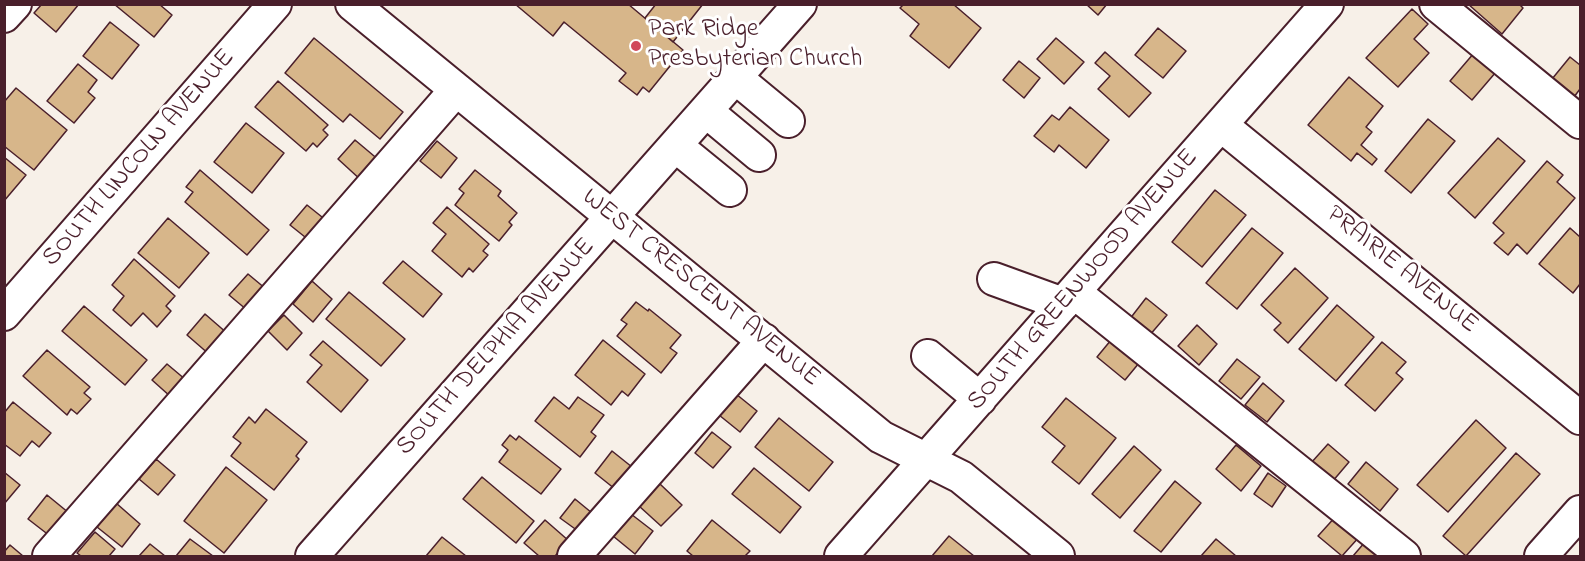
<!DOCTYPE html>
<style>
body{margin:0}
#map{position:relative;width:1585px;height:561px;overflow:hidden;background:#f7f0e8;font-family:"Indie Flower",sans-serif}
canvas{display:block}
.frame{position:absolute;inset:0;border:6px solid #4a1f2b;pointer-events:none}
</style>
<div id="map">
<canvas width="1585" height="561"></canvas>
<div class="frame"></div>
</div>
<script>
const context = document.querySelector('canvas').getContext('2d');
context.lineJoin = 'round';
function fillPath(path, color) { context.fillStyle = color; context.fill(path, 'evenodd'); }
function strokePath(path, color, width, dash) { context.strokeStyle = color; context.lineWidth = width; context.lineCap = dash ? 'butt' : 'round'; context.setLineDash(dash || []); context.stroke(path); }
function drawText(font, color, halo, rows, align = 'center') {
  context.font = font + ' "Indie Flower",sans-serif'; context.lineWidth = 6; context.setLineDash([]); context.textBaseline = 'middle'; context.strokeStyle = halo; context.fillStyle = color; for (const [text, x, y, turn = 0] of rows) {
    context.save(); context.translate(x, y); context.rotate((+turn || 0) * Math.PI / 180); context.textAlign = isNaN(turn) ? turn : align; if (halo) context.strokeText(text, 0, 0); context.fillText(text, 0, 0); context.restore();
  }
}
const building = new Path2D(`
 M42 4H79L56 32 34 13Z
 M114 4H159L172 15 154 37Z
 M515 4H628L683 50 649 92 643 87 637 95 619 81 626 73 564 22 553 36Z
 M656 4H703L673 42 645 18Z
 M904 4H953L981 28 949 68 910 36 919 24 900 8Z
 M1086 4H1107L1098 15Z
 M1468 4H1519L1523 8 1502 34Z
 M1412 9 1428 24 1414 39 1429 53 1398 87 1366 58Z
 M110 22 139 45 112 79 83 56Z
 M1158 28 1186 51 1163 78 1135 55Z
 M314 38 403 112 380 139 350 114 343 122 285 73Z
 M1056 38 1084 62 1064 84 1037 59Z
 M1105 52 1151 93 1129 117 1098 89 1110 76 1095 63Z
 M1474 53 1496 72 1472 100 1450 81Z
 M1570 57 1580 65V89L1574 97 1552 79Z
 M1019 61 1040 78 1024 98 1003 80Z
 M78 64 97 80 88 92 95 98 74 123 47 101Z
 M1349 77 1383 106 1366 127 1372 132 1361 145 1377 159 1372 165 1357 153 1351 161 1308 125Z
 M278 81 328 125 323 130 328 135 317 147 313 143 306 151 255 107Z
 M16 88 67 130 34 170 4 146V102Z
 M1070 107 1109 140 1086 168 1059 145 1054 152 1034 136 1052 115 1059 120Z
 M1428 119 1455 141 1411 193 1385 171Z
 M246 123 284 153 252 193 214 162Z
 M1498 138 1525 161 1475 218 1448 193Z
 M355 140 380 161 362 181 338 159Z
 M437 141 457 158 441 178 420 161Z
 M4 157 26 175 4 201Z
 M1547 161 1563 175 1557 182 1575 198 1527 254 1517 244 1508 255 1494 243 1504 233 1493 223Z
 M200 170 269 230 247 255 185 202 193 192 186 187Z
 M475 170 501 191 498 196 517 213 509 222 512 225 499 241 455 205 464 193 459 189Z
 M1215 190 1246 215 1202 267 1172 242Z
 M307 205 327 221 310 241 290 225Z
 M447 207 489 244 483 251 488 255 473 272 469 268 462 277 432 251 446 234 433 223Z
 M168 218 209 253 179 288 138 253Z
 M1252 228 1283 253 1237 309 1206 283Z
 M1570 228 1580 237V284L1573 293 1539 264Z
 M134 259 175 296 166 306 171 311 157 327 143 313 131 326 113 310 124 296 112 285Z
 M403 261 442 294 423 317 383 283Z
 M1295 268 1328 298 1288 343 1274 330 1281 323 1261 305Z
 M248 274 266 289 247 310 229 295Z
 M312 281 332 299 313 322 293 304Z
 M349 292 405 339 381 366 326 319Z
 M1146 298 1167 315 1149 336 1129 320Z
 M636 302 648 311 649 309 681 335 670 348 677 353 661 373 617 336 627 324 621 320Z
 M1337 305 1374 337 1336 381 1299 349Z
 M84 306 147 360 125 385 62 331Z
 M205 314 228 334 210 355 187 335Z
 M284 315 302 333 287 350 268 331Z
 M1197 325 1217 344 1199 365 1178 346Z
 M1116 334 1144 357 1125 380 1097 357Z
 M603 340 645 374 628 396 622 391 611 405 575 375Z
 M323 341 368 380 341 412 307 382 322 365 310 355Z
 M1382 342 1406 362 1396 373 1403 379 1375 411 1345 385Z
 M47 350 90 387 84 393 91 399 77 414 71 409 67 415 23 376Z
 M1237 359 1260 377 1241 399 1219 381Z
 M167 364 186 380 171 397 152 380Z
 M1263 383 1284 401 1267 422 1245 405Z
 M736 394 757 411 740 432 719 415Z
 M554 397 569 409 578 397 604 415 591 432 596 436 580 457 535 421Z
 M1066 398 1116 438 1079 484 1052 462 1065 446 1042 427Z
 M13 402 51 433 39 447 32 441 20 456 4 444V413Z
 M266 409 307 442 296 456 299 459 274 490 231 456 241 443 233 437 249 417 255 423Z
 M779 418 833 462 809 491 755 447Z
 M1476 420 1506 448 1448 512 1417 485Z
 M712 432 731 447 713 468 695 453Z
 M510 435 516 440 519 436 561 469 541 494 499 462 508 450 502 445Z
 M1328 444 1349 462 1332 482 1311 463Z
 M1236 445 1261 466 1241 491 1216 469Z
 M1134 446 1161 470 1120 518 1092 494Z
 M612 451 632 467 615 489 595 473Z
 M1516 453 1540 474 1466 556 1443 536Z
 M156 459 175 475 158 495 139 479Z
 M1366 462 1398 489 1380 511 1348 484Z
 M226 467 267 500 224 553 184 521Z
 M754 468 801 507 780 533 732 494Z
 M4 472 20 485 4 504Z
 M1268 473 1286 486 1272 507 1254 494Z
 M482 477 534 521 516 543 463 499Z
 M1175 481 1201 503 1161 552 1134 531Z
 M660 484 682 505 661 526 639 506Z
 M47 495 69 513 50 536 28 519Z
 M575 499 592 513 578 531 560 518Z
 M116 503 140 524 122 547 97 527Z
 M631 514 653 531 635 554 613 536Z
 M1337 515 1360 536 1342 556 1318 536Z
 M545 520 569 541 555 556H539L524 543Z
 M712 520 750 551 745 556H693L687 551Z
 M95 532 115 549 109 556H81L77 553Z
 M949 536 974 556H932Z
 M442 537 466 556H426Z
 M190 539 213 556H176Z
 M1216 539 1236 556H1201Z
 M1365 542 1381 556H1353Z
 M150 544 165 556H139Z
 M10 545 23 556H4V552Z`);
fillPath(building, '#d7b68a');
strokePath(building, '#4a1f2b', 1.5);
const minor = new Path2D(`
 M352 4 881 437 961 477 1058 556
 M1436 4 1580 122
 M4 16 15 4
 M736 78 788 121
 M706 111 759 155
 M1221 125 1580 418
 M676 146 730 190
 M994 279 1063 304
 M1074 292 1404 556
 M4 314 275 4
 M928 356 980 399
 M49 556 456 90
 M312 556 800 4
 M574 556 764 340
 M841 556 1327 4
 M1541 556 1580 512`);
strokePath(minor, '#4a1f2b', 36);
strokePath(minor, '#fff', 32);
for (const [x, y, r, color] of [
 [636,46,6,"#d1495b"]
]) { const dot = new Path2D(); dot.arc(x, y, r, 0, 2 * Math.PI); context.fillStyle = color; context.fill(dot); strokePath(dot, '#fff', 2); }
drawText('26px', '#4a1f2b', '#fff', [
 ["Park Ridge",648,31],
 ["Presbyterian Church",648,61]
], 'left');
drawText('26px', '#4a1f2b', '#fff', [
 ["SOUTH LINCOLN AVENUE",140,159,-49],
 ["PRAIRIE AVENUE",1401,271,39],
 ["SOUTH GREENWOOD AVENUE",1084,281,-49],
 ["WEST CRESCENT AVENUE",700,289,39],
 ["SOUTH DELPHIA AVENUE",497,348,-48]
]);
</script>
